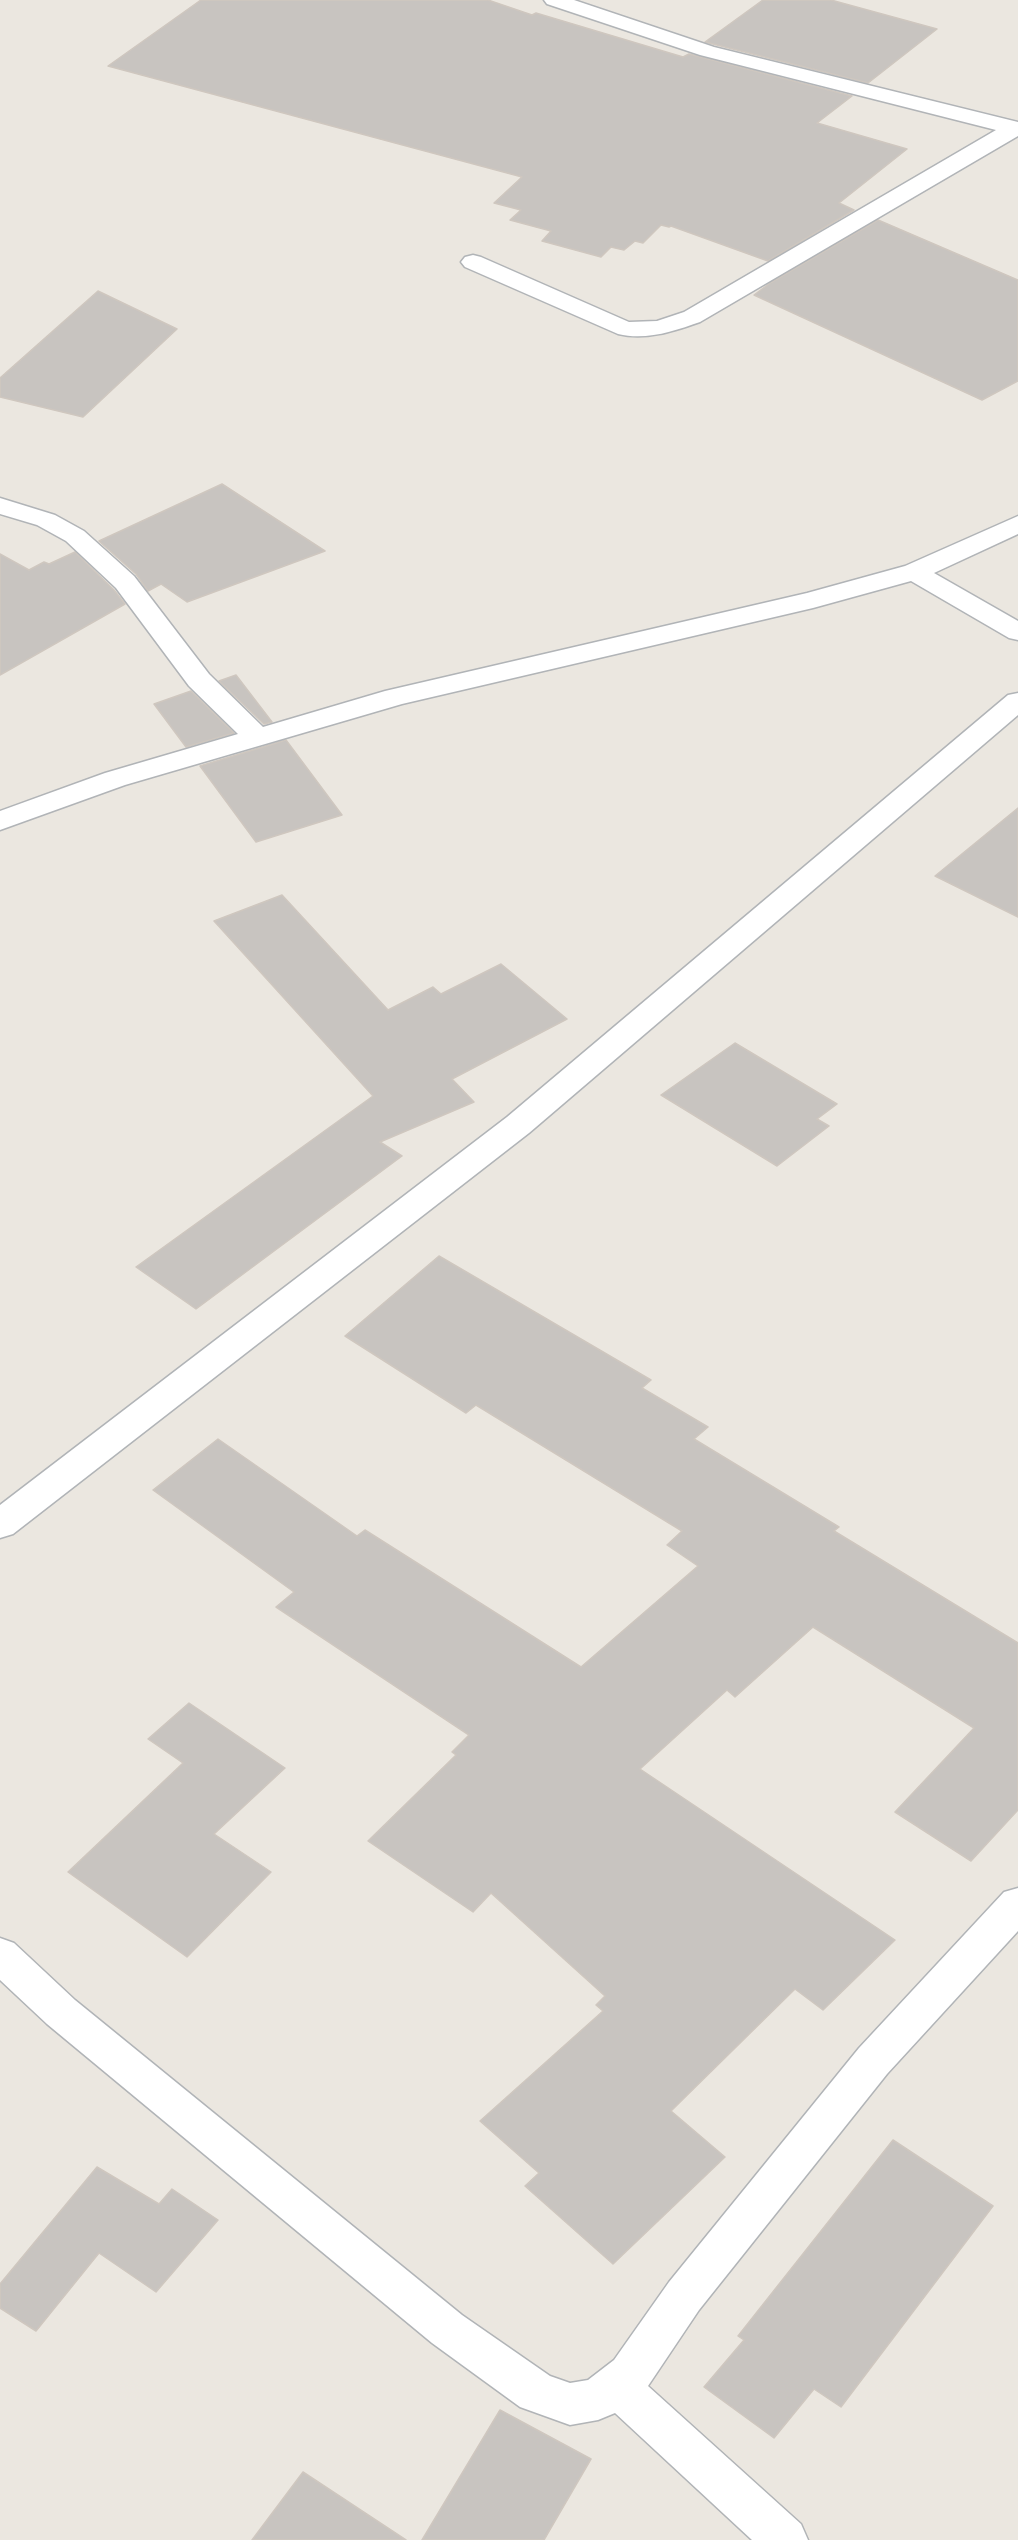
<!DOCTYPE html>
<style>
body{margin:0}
canvas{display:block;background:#ebe7e0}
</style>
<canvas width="1018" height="2540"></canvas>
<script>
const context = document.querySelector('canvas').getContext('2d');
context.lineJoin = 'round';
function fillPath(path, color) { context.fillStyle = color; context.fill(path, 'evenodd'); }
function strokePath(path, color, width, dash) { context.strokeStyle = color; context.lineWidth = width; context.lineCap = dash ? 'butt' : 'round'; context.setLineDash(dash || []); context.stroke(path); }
const building = new Path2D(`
 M201 0H488L532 15 536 13 683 57 689 54 852 96 817 123 907 149 839 203 854 210 768 261 671 226 669 227 661 225 643 243 635 241 624 250 611 247 601 257 542 241 551 231 510 220 521 210 494 203 522 177 108 66Z
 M763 0H831L937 29 868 83 705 42Z
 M878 220 1018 280V381L982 400 754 295 770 283Z
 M98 291 177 329 83 417 0 397V378Z
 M222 484 325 551 187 602 161 584 148 591 136 574 99 541Z
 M75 552 114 590 125 604 0 675V554L29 570 44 562 49 564Z
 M236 675 272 722 264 724 219 681Z
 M191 691 234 733 186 747 154 704Z
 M286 740 342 815 256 842 200 766Z
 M1018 808V917L935 876Z
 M282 895 388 1010 433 987 441 994 501 964 567 1019 452 1079 474 1102 380 1142 402 1156 196 1309 136 1267 373 1096 214 921Z
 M735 1043 837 1104 817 1119 829 1126 777 1166 661 1095Z
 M439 1256 651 1380 642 1388 708 1427 694 1439 839 1527 834 1531 1018 1643V1810L971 1861 895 1812 974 1728 813 1627 735 1697 727 1690 640 1769 895 1940 823 2010 795 1989 671 2111 725 2157 613 2264 525 2186 539 2173 480 2121 603 2011 596 2005 605 1996 491 1893 473 1912 368 1841 456 1755 452 1752 469 1735 276 1607 294 1592 153 1490 218 1439 357 1536 365 1530 581 1667 698 1566 667 1545 682 1531 476 1405 466 1413 345 1336Z
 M189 1703 285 1768 214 1834 271 1872 187 1957 68 1872 183 1763 148 1739Z
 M893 2140 993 2206 841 2407 814 2389 774 2438 704 2387 744 2340 738 2336Z
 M97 2167 159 2204 172 2189 218 2220 156 2292 99 2253 36 2331 0 2308V2284Z
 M500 2410 591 2459 544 2540H422Z
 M303 2472 406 2540H252Z`);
fillPath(building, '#c8c4c0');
strokePath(building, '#cfc7bf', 1.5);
const minor = new Path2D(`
 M544 0H574L714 47 1018 122V136L700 322C674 331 646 341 618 334L465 267 461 262 465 257 473 255 481 257 629 322 657 321 684 312 996 130 700 55 547 4Z
 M0 498 55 515 84 531 134 576 209 674 263 727 385 691 807 593 905 566 1018 516V534L934 573 1018 621V640L1009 638 911 581 813 608 402 704 125 785 0 830V811L105 773 238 734 189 686 116 588 66 541 37 525 0 514Z
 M1018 693V715L529 1133 13 1534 0 1538V1505L507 1117 1008 695Z
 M1018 1888V1931L887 2074 699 2310 648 2386 801 2524 808 2540H752L615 2413 598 2420 570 2425 520 2407 432 2343 47 2024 0 1980V1938L14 1943 75 2000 462 2315 550 2376 570 2383 588 2380 614 2360 669 2282 859 2048 1004 1892Z`);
strokePath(minor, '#b1b4b7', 3);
fillPath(minor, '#fff');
</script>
